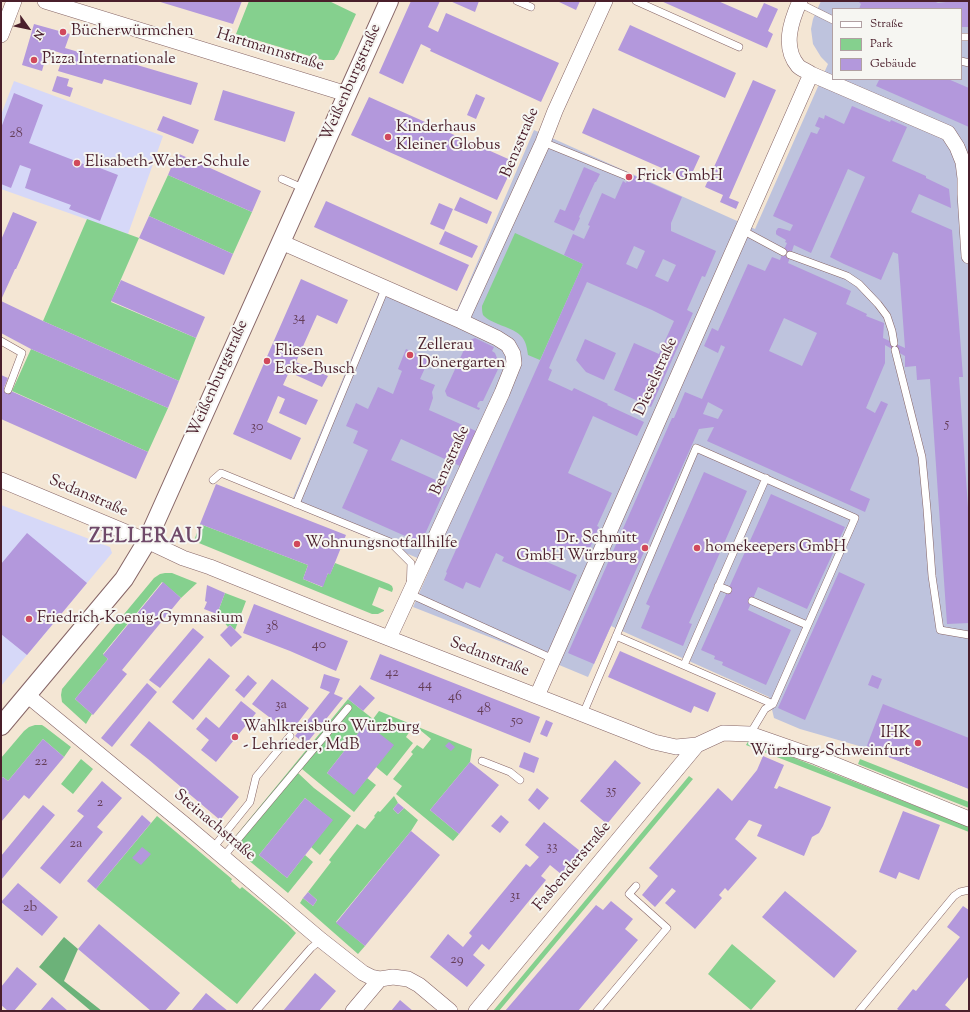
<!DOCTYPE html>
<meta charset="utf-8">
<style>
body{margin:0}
#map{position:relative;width:970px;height:1012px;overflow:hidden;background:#f4e6d4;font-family:"Sorts Mill Goudy",serif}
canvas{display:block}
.frame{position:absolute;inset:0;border:2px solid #4a1f2b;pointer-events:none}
.legend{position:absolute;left:832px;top:8px;width:130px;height:72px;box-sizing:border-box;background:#f6f6f2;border:1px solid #b1a0a2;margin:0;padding:5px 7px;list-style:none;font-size:12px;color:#4a1f2b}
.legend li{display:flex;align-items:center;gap:8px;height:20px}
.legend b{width:20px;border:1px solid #b1a0a2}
.north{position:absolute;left:8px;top:8px;width:40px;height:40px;-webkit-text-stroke:3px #f6f6f2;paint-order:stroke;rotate:123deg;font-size:11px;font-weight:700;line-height:16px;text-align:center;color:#4a1f2b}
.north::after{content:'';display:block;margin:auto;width:14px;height:18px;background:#4a1f2b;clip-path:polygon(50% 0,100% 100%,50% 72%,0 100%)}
</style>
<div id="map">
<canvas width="970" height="1012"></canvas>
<div class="frame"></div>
<ul class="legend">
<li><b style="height:5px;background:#fff"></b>Straße</li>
<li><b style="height:11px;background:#85d08e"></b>Park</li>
<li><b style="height:11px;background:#b398dc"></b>Gebäude</li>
</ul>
<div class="north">N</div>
</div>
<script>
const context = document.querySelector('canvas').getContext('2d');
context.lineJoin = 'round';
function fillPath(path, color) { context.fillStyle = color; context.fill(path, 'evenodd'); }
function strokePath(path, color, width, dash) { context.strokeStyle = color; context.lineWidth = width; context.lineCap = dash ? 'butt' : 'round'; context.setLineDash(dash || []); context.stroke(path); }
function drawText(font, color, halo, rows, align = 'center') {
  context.font = font + ' "Sorts Mill Goudy",serif'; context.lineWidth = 4; context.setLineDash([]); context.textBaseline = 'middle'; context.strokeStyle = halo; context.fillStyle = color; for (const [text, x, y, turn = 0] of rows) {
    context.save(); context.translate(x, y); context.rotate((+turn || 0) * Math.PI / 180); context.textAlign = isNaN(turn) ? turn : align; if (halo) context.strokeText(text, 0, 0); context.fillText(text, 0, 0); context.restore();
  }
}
fillPath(new Path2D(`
 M14 81 163 136 128 234 1 189V115Z
 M1 505 110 547 112 553 1 686Z`), '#d6d8f8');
fillPath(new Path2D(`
 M821 1H969V789L866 748 800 729 774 718 769 697 611 626 588 677 540 657 413 607 432 564 290 505 379 292 457 310 534 130 755 229 828 64 821 57 813 44 811 29 813 19ZM833 9H961V79H833Z`), '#bec3dd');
fillPath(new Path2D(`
 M249 1H329L356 14 338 54 334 60H323L236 34Z
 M168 175 252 212 233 254 149 216Z
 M87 219 139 238 111 302 196 338 179 381 43 321Z
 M515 233 583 264 540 360 528 355C527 348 526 342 522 337 514 327 490 324 483 315 482 312 482 309 482 306Z
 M31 349 168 408 148 452 12 391Z
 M200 524 308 565 303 579 322 587 328 573 330 574 335 563 389 584 392 586 393 589 392 592 379 587 372 605 384 610V611L378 614H372L194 541Z
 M165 573H172L197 583 181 598 162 582 103 654 108 659 75 699 92 714 86 724 62 702 61 695 62 689 154 578 160 574Z
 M225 593 246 601 235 630 230 625 228 627 217 614Z
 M348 699 373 719 379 711 472 749 470 762 430 810 459 834 453 841 396 794 402 786 393 779 413 754 411 752 417 745 423 749 431 739 414 725 406 737 413 743 387 776 376 767 366 723 327 773 354 794 367 778 376 785 354 812 302 769 298 773 314 788 351 816 320 855 311 847 332 820 305 798 259 855 287 878 305 855 313 862 288 893 229 844Z
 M35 725H42L45 727 71 747 64 757 43 739 8 781 3 777 1 779V758L24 731 29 727Z
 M749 740 969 827V832L746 745Z
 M81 759 93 769 73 794 61 784Z
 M860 759 969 802V808L858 764Z
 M689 776 693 779 499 1011H493Z
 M394 796 398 803 393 809 398 814 404 808 418 820 411 831 336 922 365 946 358 954 300 903 303 898 313 906 317 900 308 892 331 862 329 860 357 824 365 829 375 817 374 816 378 811 380 812Z
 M157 816 232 879 231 881 240 889 242 887 288 925 296 933 237 1004 96 889Z
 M732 944 776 981 751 1010 708 974Z`), '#85d08e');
fillPath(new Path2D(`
 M64 937 78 949 64 981 102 1011H91L39 967Z`), '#6cb279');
fillPath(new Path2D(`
 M157 1H242L233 24Z
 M411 1H440L428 27 438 32 446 13 559 63 541 102 430 51 431 49 421 44 403 84 379 73Z
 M450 1H479L475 12Z
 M557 1H580L576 10Z
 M661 1H718L757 18 764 3 778 9 768 31 773 34 767 48Z
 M858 1H934L938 3 954 1H969V27H961V9H859L861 4Z
 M34 24 70 34 65 48 109 61 110 57 198 83 191 105 104 79 102 84 58 71 64 54 48 49 42 71 22 65Z
 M630 25 736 73 725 98 618 50Z
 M57 76 69 79 67 86 73 88 70 97 52 91Z
 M876 79H948L969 88V127L876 86 879 80Z
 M753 80 776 90 729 198 739 202 736 209 720 202 723 195 705 187Z
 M223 90 295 112 285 142 214 120Z
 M14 93 43 105 29 143 86 165 87 163 118 175 100 221 69 209 71 205 25 188 31 169 20 165 11 188 1 184V128Z
 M476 94 485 98 476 119 467 115Z
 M369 97 515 162 497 200 351 135Z
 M852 106 890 122 891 120 907 127 892 161 926 176V178L949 189 951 208 919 194 911 212 952 230 963 377H959L969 522V623L947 624 930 379 917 380 916 366 905 367V356L885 345V363L866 408 875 413 881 401 888 404 850 490 870 499 865 512 707 441 714 427 699 429 594 664 568 653 672 418H674L685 392 702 399 725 347 721 345 718 353 704 346 712 328 718 331 748 264 765 271 772 257 780 260 783 252 787 243 785 242 786 240 777 235 776 234V231L778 228H780L790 231 793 225 773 216 811 132 817 134 820 128 815 126 819 117 824 119 825 115 844 124ZM848 169 865 177 830 257 844 264 881 280 893 252 898 254 905 348 883 338 884 323 866 316 867 314 846 304 851 291 788 263 794 245 811 253ZM784 318 817 333 802 366 769 351ZM708 402 723 410 718 419 703 414Z
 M593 108 700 156 689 180 582 133Z
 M163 116 199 130 193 144 157 130Z
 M177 153 261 191 252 212 168 175Z
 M584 167 600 174 596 182H595L579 217 580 218 574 231 554 222 560 209 565 211Z
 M630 174 682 197 671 223V231L716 251 705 277 702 276 687 310 693 313 651 407 614 390 634 343 659 354 674 321 652 310 587 282 551 363 549 368 552 370 548 380 572 391 574 388 608 404 607 405 644 422 637 436 593 416 568 473 612 493 597 526 599 527 585 559 555 545 547 562 577 575 570 591 502 561 504 557 496 553 480 588 466 582 463 589 444 580 447 573 446 572 583 264 564 255 573 234 584 239 590 226 588 225 602 193 615 199 623 181 626 183ZM634 246 645 251 637 269 626 264ZM663 259 676 265 668 282 655 276Z
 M460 197 492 212 487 224 454 210Z
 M326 201 469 265 457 291 314 227Z
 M439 203 453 209 444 230 430 224Z
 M13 212 37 222 16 269H15L1 300V240Z
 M149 216 233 254 224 275 139 238Z
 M445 231 478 246 472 258 439 244Z
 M301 279 348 300 337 324 317 315 296 362 328 376 322 387 289 372 283 385 318 400 306 425 279 413 285 399 278 396 267 422 301 438 291 460 233 434Z
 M121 280 205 317 196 338 111 301Z
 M1 301 43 321 179 381 168 408 31 349 1 333Z
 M475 338 494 347 492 351 495 353 497 358 495 362 500 365 483 401H480L478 403 477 407 480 408 479 410 447 396 445 391 468 341Z
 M585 339 616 353 604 380 586 372 576 360Z
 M406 349 429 359 420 379 435 385 432 392 433 398 429 410 476 431 460 466 401 439 391 460 447 485 421 543 342 508 368 450 353 443 358 431 346 426 356 403 368 409 378 387 393 394 402 371 398 369Z
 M1 375 8 378 4 388 148 452 136 479 1 419Z
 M704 472 747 491 689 623 692 624 683 646 641 628 650 606 646 604Z
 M216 484 346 535 330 575 328 573 323 587 303 579 308 565 200 524Z
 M771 494 845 527 807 609 758 587 748 610 791 630 766 685 722 665 723 662 714 659 715 656 701 650Z
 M27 533 87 583 27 655 1 634V564Z
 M839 572 865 584 805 720 778 708Z
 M163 582 181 598 122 670 127 674 93 715 75 699 108 659 103 655Z
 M207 585 225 593 217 614 204 609 207 602 205 601Z
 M254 604 348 641 336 671 290 651 243 633Z
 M230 625 242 637 231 647 220 635Z
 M193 628 204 637 160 688 149 680Z
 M620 651 716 693 708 712 694 706 691 713 608 677Z
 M380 654 540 717 530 743 370 679Z
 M209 658 230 676 193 720 172 702Z
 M324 674 340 679 334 694 343 698 306 744 295 736 330 692 320 688Z
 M248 675 257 683 244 698 235 690Z
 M872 675 882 679 878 689 868 685Z
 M272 679 309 708 290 733 252 704Z
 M147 683 157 692 112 747 101 738Z
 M360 685 375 698 363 711 348 699Z
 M241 701 256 713 216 762 201 750 209 740 196 729 206 717 219 728Z
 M883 704 969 738V789L866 748Z
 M546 720 553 723 547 737 540 734Z
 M149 721 239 797 220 820 148 759 130 745Z
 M366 723 394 745 354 795 327 773Z
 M43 739 64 757 29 799 24 795 1 822V779L3 777 8 781Z
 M449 742 455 747 451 751 445 746Z
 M524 752 539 758 534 773 519 767Z
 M763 756 784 765 774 788 777 789 779 786 831 807 823 826 819 833 812 837 804 856 757 836 762 825 749 820 735 839 757 858 728 891 725 888 719 895 722 898 695 929 665 903 676 891 672 888 655 907 642 895 658 876 649 868 718 788 732 801 757 770Z
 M615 760 641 783 607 824 580 801Z
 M470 762 499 785 459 834 430 810Z
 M102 781 122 798 97 827 103 832 60 884 40 868 84 816 77 811Z
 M537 788 549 798 539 810 528 800Z
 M305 798 333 820 287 878 259 855Z
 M398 803 404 808 398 814 393 809Z
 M43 805 55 815 1 880V856Z
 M903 811 940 825 919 880 899 872 896 879 879 872Z
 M142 815 151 823 96 889 87 881Z
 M501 815 509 822 500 833 491 826Z
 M544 822 580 851 561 874 550 865 541 876 546 880 489 950 482 944 473 955 485 965 467 987 430 957 448 934 463 947 472 936 469 933 526 864 530 867 539 857 525 845Z
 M411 831 440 855 365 946 336 923Z
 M142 847 151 854 141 865 132 858Z
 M18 883 58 917 42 936 1 902Z
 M785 891 857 951 834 978 762 917Z
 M308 892 317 900 313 906 303 898Z
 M611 901 633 919 625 929 638 940 578 1011H505L596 905 603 910Z
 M963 906 969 910V976L945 1005 952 1011H900L897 1009 913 989 916 991 960 937 947 927Z
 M99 924 180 993 165 1011H151L78 949Z
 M17 967 37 984 14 1011H8L1 1005V987Z
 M315 973 336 991 319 1011H283Z
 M206 993 218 1003 228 1011H191Z
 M52 997 68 1011H40Z
 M400 1000 413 1011H391Z`), '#b398dc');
const service = new Path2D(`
 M517 1 531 7
 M636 1 739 47
 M799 3 833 20
 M961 37H969
 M961 61 969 63
 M543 142 629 177
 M282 179 305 189
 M742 230 783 252
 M790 255 847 276 859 284 878 304 887 316 892 331 894 343
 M1 341 22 353 8 390
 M895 350 922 457 927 509 932 576 940 630 969 635
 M213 480 221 473 390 542 411 563 410 594 553 659
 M296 504 385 289
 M718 586 728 590
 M752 601 807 625
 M616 636 773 704
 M684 665 766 478
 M583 714 696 448 855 518 773 704 765 709 750 734
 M482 761 510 772 520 780
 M213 848 250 802 256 777 290 736
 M223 857 348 708
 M256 1011 311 948 321 940
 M597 1011 667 928 629 894 636 886
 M859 1011 954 896 960 892 969 890`);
const minor = new Path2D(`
 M45 1 347 94
 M800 1C791 21 782 47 798 66 801 69 807 71 811 74L948 133 957 147 963 162 965 178V194L969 256
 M1 35 14 1
 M281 242 461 321 497 338 508 345 513 354 514 363 502 393 389 638
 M461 321 543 142 555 111 605 1
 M1 480 147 541 183 558 210 567 322 612 654 742 676 747 697 745 723 733 750 734 816 757 969 819
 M27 695 184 824 321 940 363 973 371 977 380 979 393 977 408 979 419 985 450 1011
 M537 696 811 74
 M353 1011 380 979
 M476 1011 697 745`);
const tertiary = new Path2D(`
 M1 726 124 579 147 541 389 1`);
strokePath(service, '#866566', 8);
strokePath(minor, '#866566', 16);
strokePath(tertiary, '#866566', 20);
strokePath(service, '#fff', 7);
strokePath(minor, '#fff', 15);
strokePath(tertiary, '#fff', 18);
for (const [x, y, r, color] of [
 [63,32,4,"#d1495b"],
 [34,60,4,"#d1495b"],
 [388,137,4,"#d1495b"],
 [77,163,4,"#d1495b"],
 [629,177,4,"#d1495b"],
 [410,355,4,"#d1495b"],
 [267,361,4,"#d1495b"],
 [297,544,4,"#d1495b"],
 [645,548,4,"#d1495b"],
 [697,548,4,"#d1495b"],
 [29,619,4,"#d1495b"],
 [235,737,4,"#d1495b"],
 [918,743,4,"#d1495b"]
]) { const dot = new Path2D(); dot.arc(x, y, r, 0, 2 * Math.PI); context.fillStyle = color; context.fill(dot); strokePath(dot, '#f6f6f2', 1.5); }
drawText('14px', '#643d57', null, [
 ["28",16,135],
 ["34",299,319],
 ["5",947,425],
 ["30",257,428],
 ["38",272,628],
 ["40",319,646],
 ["42",392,674],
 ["44",425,686],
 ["46",455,698],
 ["3a",281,706],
 ["48",484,710],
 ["50",517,722],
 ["22",41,763],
 ["35",611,792],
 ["2",100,804],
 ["2a",76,845],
 ["33",552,848],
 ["31",515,897],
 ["2b",30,909],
 ["29",457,961]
]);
drawText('16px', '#4a1f2b', '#f6f6f2', [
 ["Bücherwürmchen",71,32],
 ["Pizza Internationale",42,60],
 ["Kinderhaus",396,128],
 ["Kleiner Globus",396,146],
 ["Elisabeth-Weber-Schule",85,163],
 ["Frick GmbH",637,177],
 ["Zellerau",418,346],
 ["Dönergarten",418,364],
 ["Fliesen",275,352],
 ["Ecke-Busch",275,370],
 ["Dr. Schmitt",637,539,"right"],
 ["GmbH Würzburg",637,557,"right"],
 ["Wohnungsnotfallhilfe",305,544],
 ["homekeepers GmbH",705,548],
 ["Friedrich-Koenig-Gymnasium",37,619],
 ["Wahlkreisbüro Würzburg",243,728],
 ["- Lehrieder, MdB",243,746],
 ["IHK",910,734,"right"],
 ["Würzburg-Schweinfurt",910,752,"right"]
], 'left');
drawText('16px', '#4a1f2b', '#f6f6f2', [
 ["Hartmannstraße",270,51,17],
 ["Weißenburgstraße",352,83,-66],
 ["Benzstraße",521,143,-67],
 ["Dieselstraße",657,377,-66],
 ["Weißenburgstraße",219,379,-66],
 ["Benzstraße",451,461,-66],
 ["Sedanstraße",88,497,23],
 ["Sedanstraße",489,658,21],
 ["Steinachstraße",214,826,40],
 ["Fasbenderstraße",573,867,-50]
]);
context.letterSpacing = '1px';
drawText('bold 20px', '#6f4969', '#f6f6f2', [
 ["ZELLERAU",146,539]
]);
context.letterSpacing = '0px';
</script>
